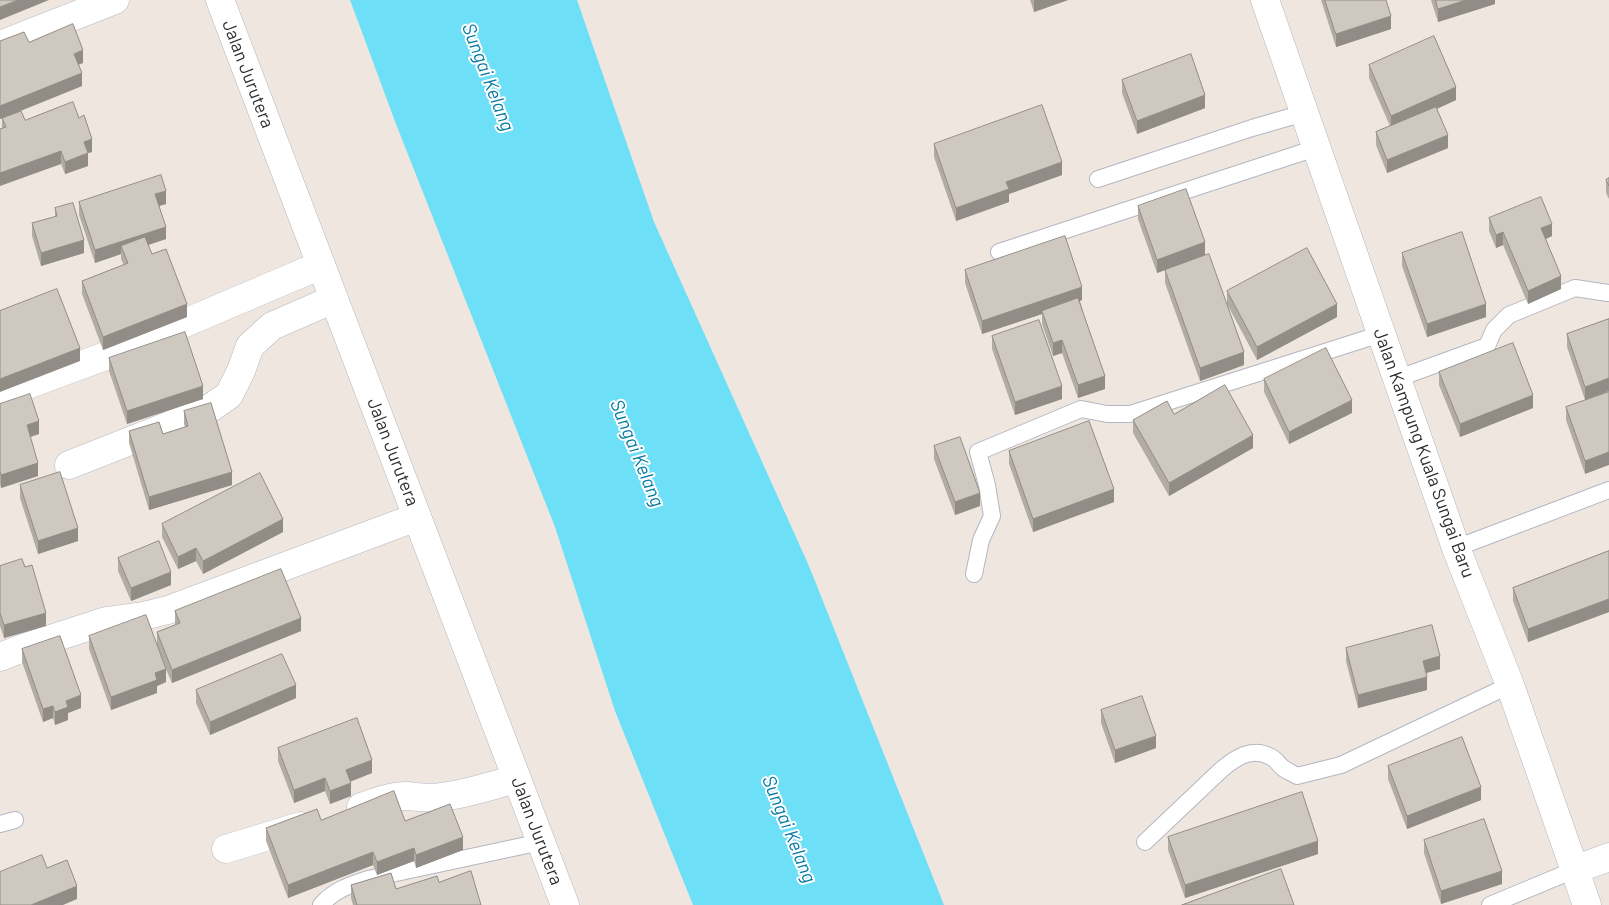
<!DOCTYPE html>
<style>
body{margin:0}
canvas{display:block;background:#efe7df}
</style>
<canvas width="1609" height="905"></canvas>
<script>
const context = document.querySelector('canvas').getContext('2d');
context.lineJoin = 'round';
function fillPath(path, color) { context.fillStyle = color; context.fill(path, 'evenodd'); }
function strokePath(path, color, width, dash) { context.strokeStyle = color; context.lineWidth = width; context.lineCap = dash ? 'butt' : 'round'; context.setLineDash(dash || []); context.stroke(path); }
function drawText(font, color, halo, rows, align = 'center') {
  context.font = font + ' Barlow,sans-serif'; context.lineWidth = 4; context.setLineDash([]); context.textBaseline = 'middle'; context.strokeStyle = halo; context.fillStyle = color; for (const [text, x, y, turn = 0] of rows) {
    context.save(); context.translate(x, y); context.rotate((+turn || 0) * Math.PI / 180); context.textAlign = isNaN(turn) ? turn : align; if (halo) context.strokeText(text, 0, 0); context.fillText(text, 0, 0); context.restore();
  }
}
fillPath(new Path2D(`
 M350 0H577L654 222 809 566 944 905H693L615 711 555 527 396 124Z`), '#6ddff7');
const lane = new Path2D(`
 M1098 179 1252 128 1304 113
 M999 252 1316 148
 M1396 379 1487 346 1494 330 1509 315 1575 288 1608 293
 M1456 548 1609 490
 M974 574 981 540 992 516 987 485 978 452 1081 409 1107 414H1130L1381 334
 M0 824 15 820
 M1145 842 1221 770C1235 758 1252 746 1271 757 1276 759 1279 765 1283 768 1287 771 1292 773 1297 776L1341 765 1510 685
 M321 905C334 890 350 885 368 879L541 842
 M1490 905 1574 870`);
const street = new Path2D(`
 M0 45 115 0
 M0 395 119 351 321 265
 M69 465 206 411 229 395 241 371 250 346 272 326 334 299
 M0 657 23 648 106 621 143 616 168 610 417 517
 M361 807C376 802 391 796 407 796 418 797 430 799 441 797 467 794 492 785 517 779
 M226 849 301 826
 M1574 870 1609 857`);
const secondary = new Path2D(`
 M220 0 565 905
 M1265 0 1456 548 1510 685 1587 905`);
strokePath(lane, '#b3b7c1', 18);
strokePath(street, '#b3b7c1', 29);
strokePath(secondary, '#b3b7c1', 29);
strokePath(lane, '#fff', 16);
strokePath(street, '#fff', 28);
strokePath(secondary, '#fff', 28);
fillPath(new Path2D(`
 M1030 0H1068L1034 12Z
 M1321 0H1386L1391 29 1336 47Z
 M1431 0H1495V4L1438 22Z
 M0 41 29 42 83 63 78 65 82 86 18 112 25 120 79 118 92 152 88 153V166L65 174 61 164 2 128V118L0 119Z
 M1369 65 1456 100 1437 109 1448 148 1387 173 1376 145V132L1390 126 1369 78Z
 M1122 80 1205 108 1137 134 1122 93Z
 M934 144 1062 175 1009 194V202L956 221 934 157Z
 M1609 178V199L1606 193V180Z
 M79 202 166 204 159 206 166 239 148 245 152 254 187 317 103 350 82 294V281L124 265 121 259V254L95 263 79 215Z
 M1138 206 1205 255 1157 273 1138 219Z
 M55 208 84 253 41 266 32 236V223L55 217Z
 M1489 218 1552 236 1546 239 1561 289 1528 304 1503 245 1496 248 1489 231Z
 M1402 253 1486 317 1427 337 1402 266Z
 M965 270 1082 300 1080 301 1105 389 1078 398 1062 353 1053 356 1042 324V314L982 334 965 283Z
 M1165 270 1227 303V291L1337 317 1257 360 1227 304 1244 365 1200 381 1165 283Z
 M1609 319 1585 400 1567 347V334Z
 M992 336 1062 399 1015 415 992 349Z
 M109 358 203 399 127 424 109 371Z
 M1439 372 1533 408 1460 437 1439 385Z
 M1264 379 1352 413 1289 444 1264 392Z
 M1609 392 1585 474 1566 420V407Z
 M0 404 39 434 30 437 38 476 1 488 0 484Z
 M184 411 232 485 149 510 129 443V431L163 434 185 427 184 424Z
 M1174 414 1253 448 1169 496 1133 433V420Z
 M934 446 980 506 955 515 934 459Z
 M1009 451 1114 502 1033 532 1009 464Z
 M20 485 78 541 38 554 20 498Z
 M162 524 283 532 203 574 196 561 178 569 162 537Z
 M1609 551V612L1528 642 1513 601V588Z
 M118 558 171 585 131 601 118 571Z
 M0 566 25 567 46 626 4 638 0 626Z
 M175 611 301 631 172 683 164 665 166 682 157 686V693L111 710 89 649V636L157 643V632L175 625Z
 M1346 648 1440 669 1426 673 1427 690 1358 708 1346 661Z
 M22 649 81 708 68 713V720L55 725 53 718 43 722 22 662Z
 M196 690 296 698 210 735 196 703Z
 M1101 710 1156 748 1115 763 1101 723Z
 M278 748 372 773 350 782 351 796 330 804 325 791 294 803 278 761Z
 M1388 766 1481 800 1407 829 1388 779Z
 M321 820 405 821 463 850 416 868 414 861 377 875 373 865 288 898 266 841V828Z
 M1168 837 1318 854 1185 898 1168 850Z
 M1424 840 1502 884 1441 904 1424 853Z
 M439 882 481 905H353L351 898V885L396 889Z`), '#b2aca5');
fillPath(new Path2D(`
 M18 0H49L0 20V7Z
 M1034 0H1068L1034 12Z
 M1466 0H1495V4L1438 22V9Z
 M1391 16V29L1336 47V34Z
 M83 50V63L74 66V54Z
 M82 73V86L0 119V106Z
 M1456 87V100L1391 129V116Z
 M1205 95V108L1137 134V121Z
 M1448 135V148L1387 173V160Z
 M92 139V152L88 153V166L65 174V162L84 142Z
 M61 151V164L0 186V173Z
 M1062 162V175L1009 194V202L956 221V208L1006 182Z
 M166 191V204L155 207V194Z
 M1552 224V236L1541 241V228Z
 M166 227V239L124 253 121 246V254L95 263V250Z
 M1503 232V245L1496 248V235Z
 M84 240V253L41 266V253Z
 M1205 242V255L1157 273V260Z
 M1561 276V289L1528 304V291Z
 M1082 287V300L1043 313 1042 311V314L982 334V321Z
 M187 304V317L103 350V337Z
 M1337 304V317L1257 360V347Z
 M1486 304V317L1427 337V324Z
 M1062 340V353L1053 356V343Z
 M80 348V361L0 392V379Z
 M1244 352V365L1200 381V368Z
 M1105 376V389L1078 398V385Z
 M1609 378V391L1585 400V387Z
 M203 386V399L127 424V411Z
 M1062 386V399L1015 415V402Z
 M1533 395V408L1460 437V424Z
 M1352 400V413L1289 444V432Z
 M39 421V434L27 438V425Z
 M1253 435V448L1169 496V483Z
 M1609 452V465L1585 474V461Z
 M38 463V476L1 488V475Z
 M232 472V485L149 510V497Z
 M1114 489V502L1033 532V519Z
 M980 493V506L955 515V502Z
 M283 519V532L203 574V561Z
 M78 528V541L38 554V541Z
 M196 548V561L178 569V557Z
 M171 572V585L131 601V588Z
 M1609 599V612L1528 642V629Z
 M46 613V626L4 638V625Z
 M301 618V631L172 683V670Z
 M1440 656V669L1423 674V661Z
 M166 669V682L157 686V693L111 710V697L155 673Z
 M1427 677V690L1358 708V695Z
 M296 685V698L210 735V722Z
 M81 695V708L68 713V720L55 725V712L66 701Z
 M53 706V718L43 722V709Z
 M1156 736V748L1115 763V750Z
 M372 760V773L346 783V770Z
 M325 778V791L294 803V790Z
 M351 783V796L330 804V791Z
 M1481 787V800L1407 829V816Z
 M463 837V850L416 868V855Z
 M1318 841V854L1185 898V885Z
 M414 848V861L377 875V862Z
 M373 852V865L288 898V885Z
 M1502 871V884L1441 904V891Z
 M77 886V899L63 905H31Z`), '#918c86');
const building = new Path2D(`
 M0 0H18L0 7Z
 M1325 0H1386L1391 16 1336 34Z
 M1436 0H1466L1438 9Z
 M73 24 83 50 74 54 82 73 0 106V41L24 32 29 42Z
 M1434 36 1456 87 1391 116 1369 65Z
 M1191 54 1205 95 1137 121 1122 80Z
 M73 102 79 118 84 115 92 139 84 142 88 153 65 162 61 151 0 173V129L6 127 2 118 21 111 25 120Z
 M1042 105 1062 162 1006 182 1009 189 956 208 934 144Z
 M1436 107 1448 135 1387 160 1376 132Z
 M161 175 166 191 155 194 166 227 95 250 79 202Z
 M1609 178V186L1606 180Z
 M1186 189 1205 242 1157 260 1138 206Z
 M1541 197 1552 224 1541 228 1561 276 1528 291 1503 232 1496 235 1489 218Z
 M73 203 84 240 41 253 32 223 57 216 55 208Z
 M1462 232 1486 304 1427 324 1402 253Z
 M1065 236 1082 287 982 321 965 270Z
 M145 237 152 254 166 249 187 304 103 337 82 281 128 263 121 246Z
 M1307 248 1337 304 1257 347 1227 291Z
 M1209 254 1244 352 1200 368 1165 270Z
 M57 289 80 348 0 379V311Z
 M1078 298 1105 376 1078 385 1062 340 1053 343 1042 311Z
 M1609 319V378L1585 387 1567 334Z
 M1039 320 1062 386 1015 402 992 336Z
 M185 332 203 386 127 411 109 358Z
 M1513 343 1533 395 1460 424 1439 372Z
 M1326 348 1352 400 1289 432 1264 379Z
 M1225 385 1253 435 1169 483 1133 420 1167 401 1174 414Z
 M1609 392V452L1585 461 1566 407Z
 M30 394 39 421 27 425 38 463 1 475 0 471V404Z
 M211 403 232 472 149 497 129 431 159 422 163 434 188 426 184 411Z
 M1089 421 1114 489 1033 519 1009 451Z
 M960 437 980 493 955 502 934 446Z
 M60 472 78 528 38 541 20 485Z
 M260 473 283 519 203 561 196 548 178 557 162 524Z
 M159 541 171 572 131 588 118 558Z
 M1609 551V599L1528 629 1513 588Z
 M22 559 25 567 32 565 46 613 4 625 0 613V566Z
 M281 569 301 618 172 670 157 632 180 623 175 611Z
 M146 615 166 669 155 673 157 680 111 697 89 636Z
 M1432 625 1440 656 1423 661 1427 677 1358 695 1346 648Z
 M60 636 81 695 66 701 68 707 55 712 53 706 43 709 22 649Z
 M282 654 296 685 210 722 196 690Z
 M1142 696 1156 736 1115 750 1101 710Z
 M357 718 372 760 346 770 351 783 330 791 325 778 294 790 278 748Z
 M1462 737 1481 787 1407 816 1388 766Z
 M394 791 405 821 450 804 463 837 416 855 414 848 377 862 373 852 288 885 266 828 317 809 321 820Z
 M1302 792 1318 841 1185 885 1168 837Z
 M1484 819 1502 871 1441 891 1424 840Z
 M42 855 47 868 67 860 77 886 31 905H0V872Z
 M1281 869 1294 905H1182Z
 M471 871 481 905H357L351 885 391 873 396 889 437 876 439 882Z`);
fillPath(building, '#cfc8c0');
strokePath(building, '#918c86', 1);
drawText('18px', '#2d2d2d', '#fff', [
 ["Jalan Jurutera",248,74,69],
 ["Jalan Jurutera",393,452,69],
 ["Jalan Kampung Kuala Sungai Baru",1424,453,70],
 ["Jalan Jurutera",537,831,69]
]);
drawText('italic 19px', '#067ba2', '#fff', [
 ["Sungai Kelang",488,77,69],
 ["Sungai Kelang",637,453,68],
 ["Sungai Kelang",789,829,68]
]);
</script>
